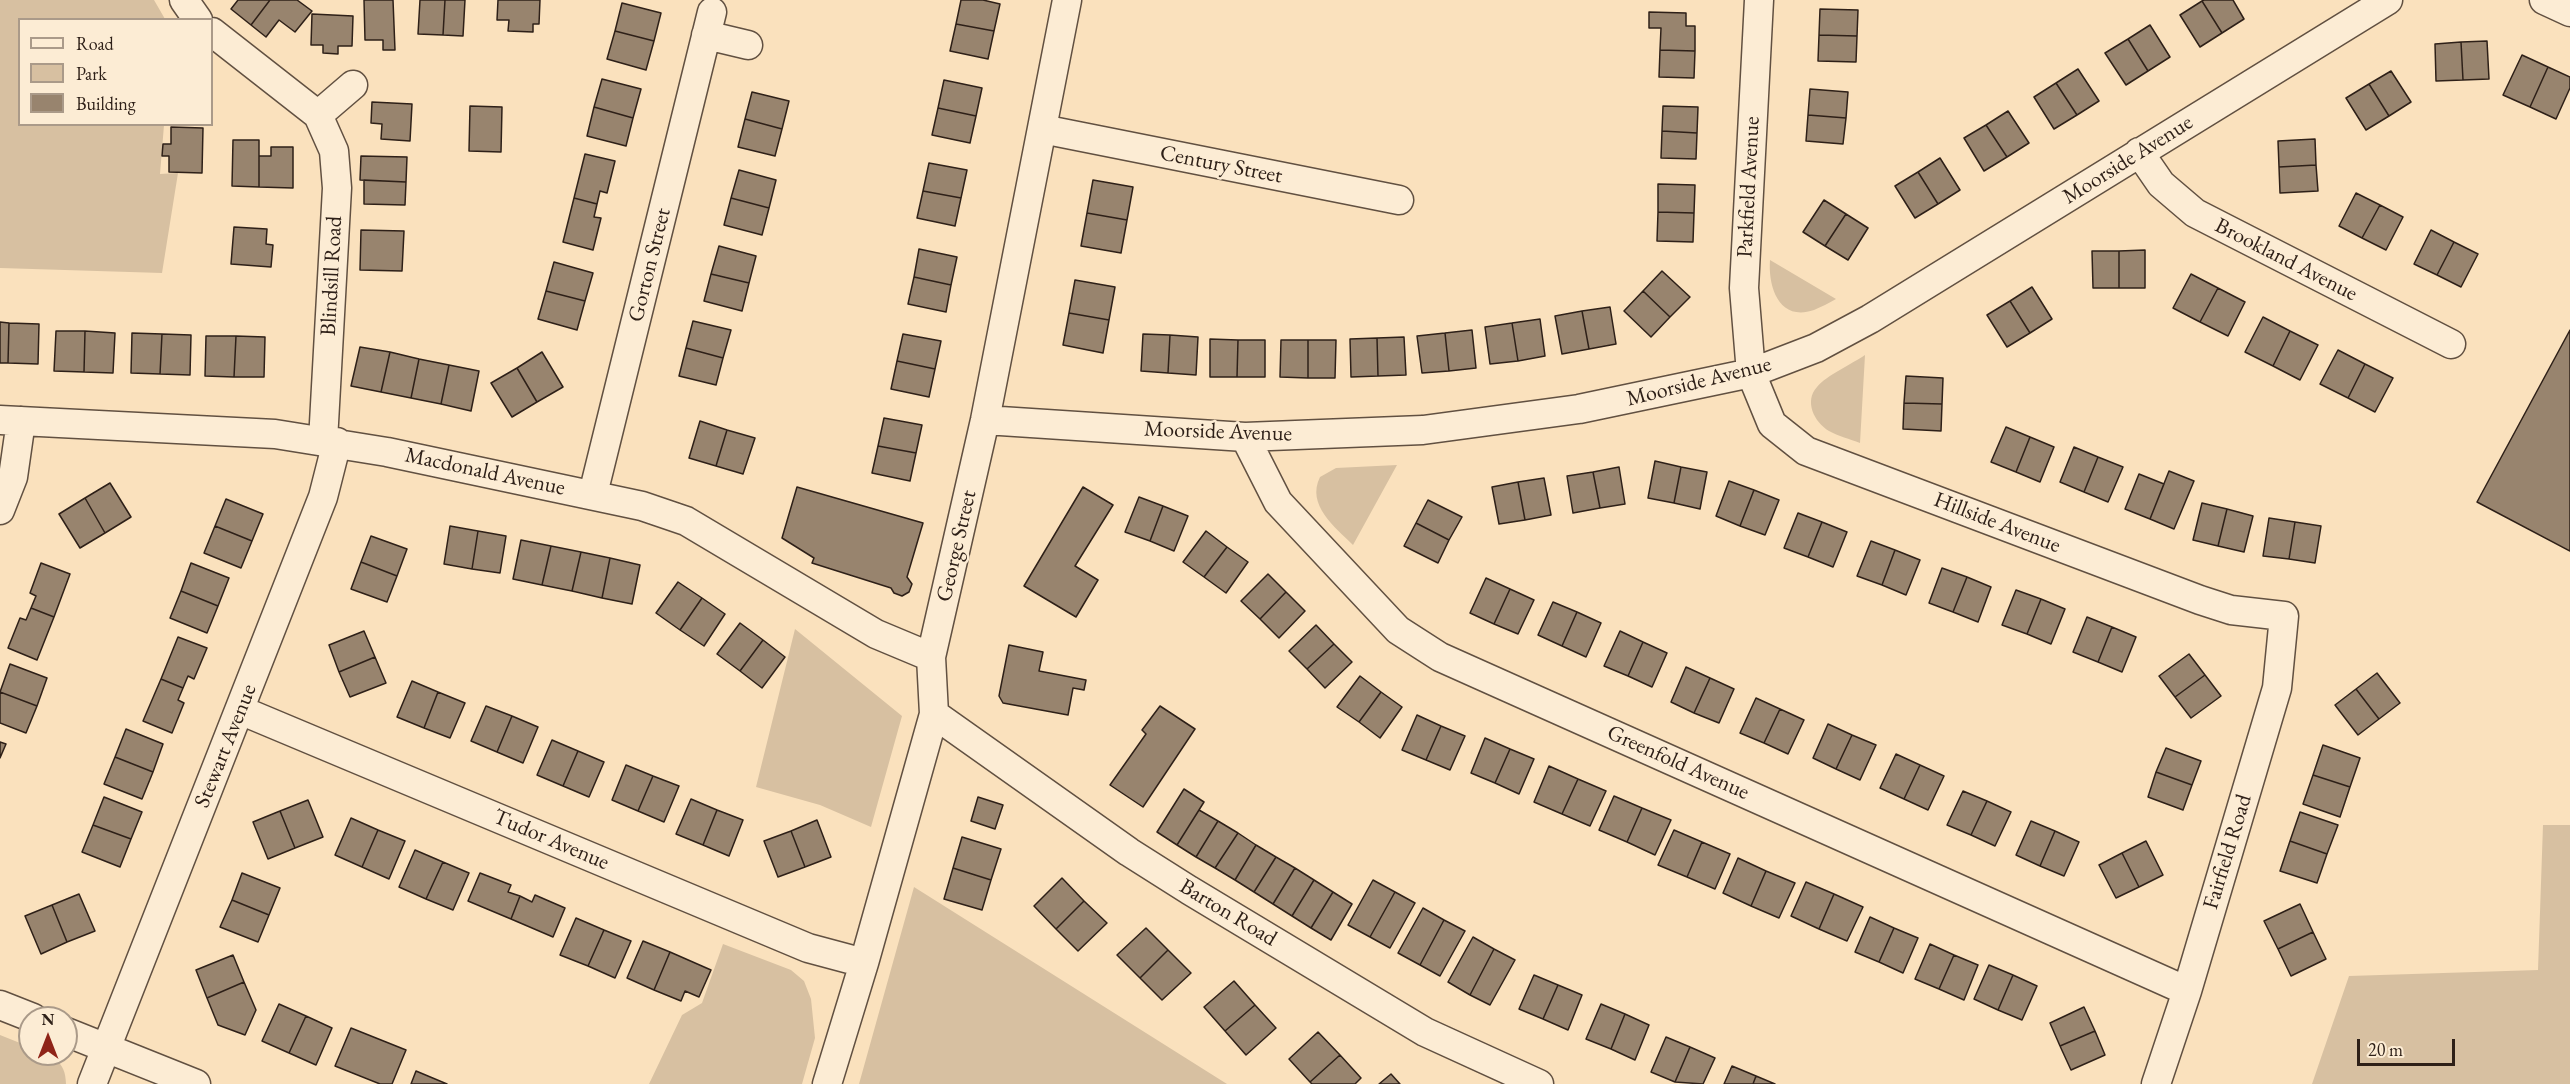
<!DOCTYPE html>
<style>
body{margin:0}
#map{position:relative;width:2570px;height:1084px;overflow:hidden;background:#fae1bd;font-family:"EB Garamond",serif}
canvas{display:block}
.legend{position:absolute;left:18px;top:18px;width:195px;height:108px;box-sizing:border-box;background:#fcecd4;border:2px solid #aa9a89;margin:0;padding:8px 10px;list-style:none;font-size:18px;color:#2e2018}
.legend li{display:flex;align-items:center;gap:12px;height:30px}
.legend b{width:30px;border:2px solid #aa9a89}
.north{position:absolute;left:18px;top:1006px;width:60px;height:60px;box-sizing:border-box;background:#fcecd4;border:2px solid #aa9a89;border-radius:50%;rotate:0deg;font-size:16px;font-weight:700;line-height:24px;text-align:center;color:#2e2018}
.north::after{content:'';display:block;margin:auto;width:21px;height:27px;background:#8f2418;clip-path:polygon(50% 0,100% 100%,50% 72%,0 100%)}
.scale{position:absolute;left:2357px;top:1039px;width:98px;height:27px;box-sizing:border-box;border:3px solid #2e2018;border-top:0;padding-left:8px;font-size:18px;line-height:21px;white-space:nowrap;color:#2e2018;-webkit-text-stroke:4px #fcecd4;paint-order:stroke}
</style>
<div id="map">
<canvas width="2570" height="1084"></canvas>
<ul class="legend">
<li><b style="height:8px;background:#fcecd4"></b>Road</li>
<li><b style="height:16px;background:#d7c0a1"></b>Park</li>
<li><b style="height:16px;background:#98846e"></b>Building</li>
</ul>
<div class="north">N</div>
<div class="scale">20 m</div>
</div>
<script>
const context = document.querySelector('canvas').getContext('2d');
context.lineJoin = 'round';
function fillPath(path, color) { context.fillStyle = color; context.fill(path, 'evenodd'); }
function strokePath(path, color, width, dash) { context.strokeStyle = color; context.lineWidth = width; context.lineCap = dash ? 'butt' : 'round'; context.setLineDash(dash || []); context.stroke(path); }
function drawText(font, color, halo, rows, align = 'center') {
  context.font = font + ' "EB Garamond",serif'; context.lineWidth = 5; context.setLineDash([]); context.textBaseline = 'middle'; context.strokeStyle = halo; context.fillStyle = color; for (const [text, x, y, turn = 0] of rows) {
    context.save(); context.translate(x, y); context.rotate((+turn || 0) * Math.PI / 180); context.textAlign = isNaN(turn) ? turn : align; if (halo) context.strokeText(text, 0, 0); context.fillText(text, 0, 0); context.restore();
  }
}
fillPath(new Path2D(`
 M0 0H154L165 19 20 20V124L164 125 160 174 178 173 162 273 0 268Z
 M1770 260 1836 299C1829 303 1821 307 1814 310 1779 322 1768 287 1770 260Z
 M1865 355 1860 443C1850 439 1838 436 1829 431 1814 422 1804 401 1817 387 1827 375 1852 364 1865 355Z
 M1397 465 1353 545C1335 527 1306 505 1320 477L1336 468Z
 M795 629 902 716 871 827 820 805 756 787Z
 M2543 825H2570V1084H2312L2349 976 2538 970Z
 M914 887 1227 1084H859Z
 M723 944 791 970 804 981 811 999 815 1038 802 1084H649L682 1015 702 1003Z
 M0 1035 30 1047V1054C51 1054 66 1060 66 1084H0Z`), '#d7c0a1');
const building = new Path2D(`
 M238 0H270L251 25 231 9Z
 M270 0H297L312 11 295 32 279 20 266 37 251 25Z
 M364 0H393L395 50H383V40H365Z
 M420 0H445L443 35 418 34Z
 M445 0H465L463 36 443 35Z
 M498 0H540L539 24H533V32L508 31 509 20H497Z
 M961 0H983L1000 4 994 31 956 24Z
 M2204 0H2233L2244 19 2222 33 2202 1Z
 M2202 1 2222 33 2200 47 2180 15Z
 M622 3 661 13 654 41 615 31Z
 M1820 9 1858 10 1857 36 1819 35Z
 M1649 12 1686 13V26H1695V51L1660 50 1661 28H1649Z
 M312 14 353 16 352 46H338V54L323 53V45H311Z
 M956 24 994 31 988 59 950 51Z
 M2150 25 2170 57 2148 71 2128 39Z
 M615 31 654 41 646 70 607 59Z
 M1819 35 1857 36 1856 62 1818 61Z
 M2128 39 2148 71 2126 85 2105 53Z
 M2487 41 2489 79 2463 80 2461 42Z
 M2461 42 2463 80 2436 81 2435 44Z
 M1660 50 1695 51 1694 78 1659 77Z
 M2522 55 2548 67 2530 107 2503 95Z
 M2548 67 2570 77V88L2556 119 2530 107Z
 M2078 69 2099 101 2077 115 2056 83Z
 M2391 71 2411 102 2389 116 2369 84Z
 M602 79 641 89 633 118 594 107Z
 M944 80 982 88 976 116 938 108Z
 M2056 83 2077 115 2054 129 2034 97Z
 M2369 84 2389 116 2366 130 2346 98Z
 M1810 89 1848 92 1846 118 1808 115Z
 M752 92 789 101 782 129 745 119Z
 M372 102 412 104 410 141 381 139 382 124 371 123Z
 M470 106 502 107 501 152 469 151Z
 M1663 106 1698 107 1697 133 1662 131Z
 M594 107 633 118 626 146 587 136Z
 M938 108 976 116 970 143 932 135Z
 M2008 111 2029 143 2007 157 1986 125Z
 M1808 115 1846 118 1843 144 1806 141Z
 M745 119 782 129 775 156 738 147Z
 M1986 125 2007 157 1984 171 1964 138Z
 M171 127 203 128 202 173 169 172V156H162L163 144H171Z
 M1662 131 1697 133 1696 159 1661 158Z
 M2315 139 2316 165 2279 167 2278 141Z
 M233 140H259V187L232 186Z
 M271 147H293V188L259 187V156H271Z
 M585 154 615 161 607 193 600 191 597 204 574 198Z
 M361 156 407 157 406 182 360 180Z
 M1940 158 1960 190 1938 204 1918 172Z
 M929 163 967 170 961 198 923 191Z
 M2316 165 2318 191 2280 193 2279 167Z
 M739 170 776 180 769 208 731 198Z
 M1918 172 1938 204 1915 218 1895 186Z
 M364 180 406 182 405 205 364 204Z
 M1093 180 1133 187 1127 220 1087 213Z
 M1658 184 1695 185 1694 213 1658 212Z
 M923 191 961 198 955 226 917 218Z
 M2356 193 2380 205 2362 238 2339 226Z
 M574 198 597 204 594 217 601 218 593 250 563 242Z
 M731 198 769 208 762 235 724 225Z
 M1824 200 1846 214 1825 246 1803 232Z
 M2380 205 2403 217 2386 250 2362 238Z
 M1658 212 1694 213 1693 242 1657 241Z
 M1087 213 1127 220 1121 253 1081 246Z
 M1846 214 1868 228 1848 260 1825 246Z
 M234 227 267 229 266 244 273 245 271 267 231 264Z
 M361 230 404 231 402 271 360 270Z
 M2431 230 2454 242 2437 275 2414 264Z
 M2454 242 2478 254 2461 287 2437 275Z
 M719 246 756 256 749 283 711 274Z
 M919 249 957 257 951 285 914 277Z
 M2145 250V288H2119V251Z
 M2092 251H2119V288H2093Z
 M554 262 593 273 585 301 546 291Z
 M1662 271 1690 297 1670 317 1643 291Z
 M711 274 749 283 742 311 704 301Z
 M2191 274 2218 288 2200 322 2173 308Z
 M914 277 951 285 946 312 908 304Z
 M1075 280 1115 287 1109 320 1069 313Z
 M2032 287 2052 319 2030 333 2010 301Z
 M2218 288 2245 302 2228 336 2200 322Z
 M546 291 585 301 577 330 538 319Z
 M1643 291 1670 317 1651 337 1624 311Z
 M2010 301 2030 333 2007 347 1987 315Z
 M1610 307 1616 344 1589 349 1582 311Z
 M1582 311 1589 349 1562 354 1555 316Z
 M1069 313 1109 320 1103 353 1063 345Z
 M2263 317 2290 331 2273 366 2245 352Z
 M1540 319 1545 356 1518 361 1512 323Z
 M693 321 731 330 723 358 686 348Z
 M0 322 9 323 8 363H0Z
 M9 323 39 324 38 364 8 363Z
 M1512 323 1518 361 1490 364 1485 327Z
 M1472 330 1476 368 1449 371 1445 333Z
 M2570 330V551L2477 502Z
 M56 331H85L84 372 54 371Z
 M85 331 115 333 113 373 84 372Z
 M2290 331 2318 345 2300 380 2273 366Z
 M132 333 162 334 160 374 131 373Z
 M1445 333 1449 371 1422 373 1417 336Z
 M162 334 191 335 190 375 160 374Z
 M903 334 941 341 935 369 897 361Z
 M1143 334 1170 335 1168 373 1141 371Z
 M1170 335 1198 337 1196 375 1168 373Z
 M206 336H236L234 377 205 376Z
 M236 336 265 337 264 377H234Z
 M1404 337 1406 375 1378 376 1377 338Z
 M1377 338 1378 376 1351 377 1350 339Z
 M1210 339 1238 340 1237 377H1210Z
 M1238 340H1265V377H1237Z
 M1281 340H1308V378L1280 377Z
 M1308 340H1336L1335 378H1308Z
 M360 347 390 352 381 392 351 386Z
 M686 348 723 358 716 385 679 376Z
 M2338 350 2365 364 2348 398 2320 384Z
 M390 352 419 359 411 398 381 392Z
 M542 352 563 387 537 402 517 368Z
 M419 359 449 365 441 404 411 398Z
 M897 361 935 369 929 397 891 389Z
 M2365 364 2393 378 2375 412 2348 398Z
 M449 365 479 371 471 411 441 404Z
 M517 368 537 402 512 417 491 383Z
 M1906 376 1943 378 1942 404 1904 403Z
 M1904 403 1942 404 1941 431 1903 429Z
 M884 418 922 425 916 453 878 446Z
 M700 421 727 430 716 466 689 458Z
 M2006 427 2030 437 2016 472 1991 462Z
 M727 430 755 438 743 474 716 466Z
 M2030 437 2054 447 2040 482 2016 472Z
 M878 446 916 453 910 481 872 473Z
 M2074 447 2098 457 2084 492 2060 482Z
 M2098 457 2123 467 2108 502 2084 492Z
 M1655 461 1681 467 1674 503 1648 498Z
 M1619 467 1625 504 1600 508 1593 472Z
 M1681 467 1707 472 1700 509 1674 503Z
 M2169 471 2194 481 2174 529 2150 519Z
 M1593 472 1600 508 1573 513 1567 476Z
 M2139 474 2164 484 2150 519 2125 509Z
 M1544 478 1551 515 1525 520 1518 482Z
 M1729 481 1754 490 1740 526 1716 516Z
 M1518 482 1525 520 1499 524 1492 487Z
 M110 483 131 517 105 533 85 498Z
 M797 487 923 523 907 577 912 584 909 592 902 596 894 593 891 588 812 563 814 558 782 538Z
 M1083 487 1113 505 1075 566 1098 580 1076 617 1024 586Z
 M1754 490 1779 500 1765 535 1740 526Z
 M1139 497 1163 506 1150 541 1125 532Z
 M85 498 105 533 80 548 59 514Z
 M226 499 263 514 252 541 215 526Z
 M1428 500 1462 517 1449 540 1416 523Z
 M2202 503 2227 509 2218 546 2193 540Z
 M1163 506 1188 516 1174 551 1150 541Z
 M2227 509 2253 516 2244 552 2218 546Z
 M1798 513 1822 522 1808 557 1784 548Z
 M2269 518 2295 522 2289 559 2263 556Z
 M1822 522 1847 532 1833 567 1808 557Z
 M2295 522 2321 526 2315 563 2289 559Z
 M1416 523 1449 540 1438 563 1404 546Z
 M215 526 252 541 241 568 204 553Z
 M450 526 478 531 472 569 444 564Z
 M478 531 506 536 500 573 472 569Z
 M1206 531 1227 547 1204 577 1183 562Z
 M371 536 407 549 397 576 361 562Z
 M521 540 551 546 542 585 513 579Z
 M1871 541 1895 550 1882 585 1857 576Z
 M551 546 581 552 572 591 542 585Z
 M1227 547 1248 562 1226 593 1204 577Z
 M1895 550 1920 560 1906 595 1882 585Z
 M581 552 610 558 602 598 572 591Z
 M610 558 640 565 632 604 602 598Z
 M361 562 397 576 387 602 351 589Z
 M41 563 70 574 54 617 31 608 36 596 30 593Z
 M191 563 229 578 218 606 181 591Z
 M1942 568 1967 577 1953 612 1929 603Z
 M1268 574 1286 592 1260 619 1241 601Z
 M1967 577 1991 587 1978 622 1953 612Z
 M1486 578 1510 589 1494 624 1470 613Z
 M678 582 702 598 680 630 656 613Z
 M1510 589 1534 600 1518 634 1494 624Z
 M2016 590 2041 599 2027 634 2002 625Z
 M181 591 218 606 207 633 170 618Z
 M1286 592 1305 611 1279 638 1260 619Z
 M702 598 725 614 704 646 680 630Z
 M2041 599 2065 609 2051 644 2027 634Z
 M1553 602 1577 612 1562 646 1538 635Z
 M31 608 54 617 37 660 8 648 20 618 26 620Z
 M1577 612 1601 623 1586 657 1562 646Z
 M2087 617 2112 627 2098 662 2073 652Z
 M740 623 763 640 740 671 717 654Z
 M1316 625 1334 644 1307 669 1289 651Z
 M2112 627 2136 637 2122 672 2098 662Z
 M364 631 375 657 339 672 329 645Z
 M1620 631 1643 642 1628 676 1604 666Z
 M178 637 207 648 194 679 188 676 183 688 161 679Z
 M763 640 785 657 762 688 740 671Z
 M1643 642 1667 653 1652 687 1628 676Z
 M1334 644 1352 662 1325 688 1307 669Z
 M1009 645 1043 652 1039 671 1086 680 1084 690 1073 688 1068 715 1003 703 999 696Z
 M2189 654 2205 675 2175 697 2159 676Z
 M375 657 386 683 350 697 339 672Z
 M10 664 47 678 37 706 0 692Z
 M1686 667 1710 678 1694 713 1671 702Z
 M2377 673 2400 703 2379 719 2356 689Z
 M2205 675 2221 696 2191 718 2175 697Z
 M1360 676 1381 692 1359 722 1337 707Z
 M1710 678 1734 689 1719 723 1694 713Z
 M161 679 183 688 178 700 184 703 172 733 143 721Z
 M412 681 438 692 424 728 397 717Z
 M2356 689 2379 719 2358 735 2335 705Z
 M0 692 37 706 26 733 0 723Z
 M438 692 465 703 450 738 424 728Z
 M1381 692 1402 707 1380 738 1359 722Z
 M1756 698 1780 709 1764 743 1740 733Z
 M486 706 512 716 497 752 471 741Z
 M1160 706 1195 729 1143 807 1110 785 1146 734 1142 730Z
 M1780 709 1804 720 1788 754 1764 743Z
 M1417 715 1441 726 1426 760 1402 750Z
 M512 716 538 727 523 763 497 752Z
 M1828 724 1852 735 1836 769 1813 758Z
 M1441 726 1465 736 1450 770 1426 760Z
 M126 729 163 744 153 772 115 757Z
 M1852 735 1876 745 1860 780 1836 769Z
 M1485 738 1510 749 1495 783 1471 773Z
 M552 740 578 751 563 786 537 775Z
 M0 742 6 744 0 758Z
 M2323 745 2360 758 2350 787 2313 775Z
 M2166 748 2201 761 2192 785 2156 772Z
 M1510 749 1534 759 1519 794 1495 783Z
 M578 751 604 762 589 797 563 786Z
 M1896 754 1920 765 1904 799 1880 788Z
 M115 757 153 772 142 799 104 784Z
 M626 765 653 776 638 811 612 800Z
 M1920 765 1944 776 1928 810 1904 799Z
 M1549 766 1578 779 1562 814 1534 802Z
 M2156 772 2192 785 2183 810 2148 797Z
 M2313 775 2350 787 2340 817 2303 804Z
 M653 776 679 786 664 822 638 811Z
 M1578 779 1606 791 1590 826 1562 814Z
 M1184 789 1204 802 1177 845 1157 832Z
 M1963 791 1987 801 1971 835 1947 825Z
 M1614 796 1642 808 1627 842 1599 830Z
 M104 797 142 812 131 839 93 825Z
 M978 797 1003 805 995 829 971 821Z
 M691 799 717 810 703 845 676 834Z
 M308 800 323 837 295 848 280 811Z
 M1987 801 2011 812 1995 846 1971 835Z
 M1642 808 1671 820 1655 855 1627 842Z
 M717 810 743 820 729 856 703 845Z
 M1199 810 1218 821 1196 857 1177 845Z
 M280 811 295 848 268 859 253 822Z
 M2300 812 2338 825 2327 854 2290 841Z
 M351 818 378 830 362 867 335 855Z
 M817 820 831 857 805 867 791 831Z
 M1218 821 1238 833 1215 868 1196 857Z
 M2031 821 2055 831 2040 866 2016 855Z
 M93 825 131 839 120 867 82 852Z
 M378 830 405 841 389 879 362 867Z
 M1674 830 1702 842 1687 877 1658 865Z
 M791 831 805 867 778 877 764 841Z
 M2055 831 2079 842 2064 876 2040 866Z
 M1238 833 1256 845 1235 880 1215 868Z
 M962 837 1001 849 991 880 953 868Z
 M2146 841 2163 875 2139 887 2122 853Z
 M2290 841 2327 854 2317 883 2280 871Z
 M1702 842 1730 854 1715 889 1687 877Z
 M1256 845 1276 857 1254 892 1235 880Z
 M415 850 443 862 426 899 399 887Z
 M2122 853 2139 887 2116 898 2099 865Z
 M1276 857 1295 868 1273 904 1254 892Z
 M1738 858 1766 871 1751 906 1723 893Z
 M443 862 469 873 453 910 426 899Z
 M953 868 991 880 982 910 944 899Z
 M1295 868 1314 880 1292 916 1273 904Z
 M1766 871 1795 883 1779 918 1751 906Z
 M242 873 280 888 269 915 232 900Z
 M480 873 511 885 508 892 520 896 511 919 468 901Z
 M1062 878 1084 901 1056 929 1034 906Z
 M1314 880 1333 892 1311 928 1292 916Z
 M1373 880 1395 892 1370 937 1348 925Z
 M1806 882 1834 894 1819 929 1791 916Z
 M1333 892 1352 904 1331 940 1311 928Z
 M1395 892 1415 903 1390 948 1370 937Z
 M79 894 95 931 67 942 52 905Z
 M1834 894 1863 907 1847 941 1819 929Z
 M535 895 565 908 553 937 511 919 520 896 532 902Z
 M232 900 269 915 258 942 220 927Z
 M1084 901 1107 923 1078 951 1056 929Z
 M2300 904 2313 932 2278 949 2264 921Z
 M52 905 67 942 41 954 25 916Z
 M1423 908 1444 920 1420 965 1398 953Z
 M1870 917 1894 928 1879 962 1855 952Z
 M576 918 604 930 588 966 560 955Z
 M1444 920 1465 931 1440 976 1420 965Z
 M1146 928 1168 950 1140 978 1117 955Z
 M1894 928 1918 938 1903 973 1879 962Z
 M604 930 631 941 615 978 588 966Z
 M2313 932 2326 959 2291 976 2278 949Z
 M1473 937 1494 949 1470 995 1448 982Z
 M643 941 670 952 654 990 627 978Z
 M1930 944 1954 955 1939 989 1915 979Z
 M1494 949 1515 960 1490 1005 1470 995Z
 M1168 950 1191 973 1162 1000 1140 978Z
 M670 952 711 970 699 997 685 991 681 1001 654 990Z
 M233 955 244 982 207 998 196 970Z
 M1954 955 1978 965 1964 1000 1939 989Z
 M1989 965 2013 975 1998 1010 1974 999Z
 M1534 975 1558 985 1543 1019 1519 1009Z
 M2013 975 2037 986 2022 1020 1998 1010Z
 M1234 981 1255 1005 1225 1031 1204 1007Z
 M244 982 256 1010 245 1035 218 1025 207 998Z
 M1558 985 1582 995 1568 1030 1543 1019Z
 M279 1004 306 1016 289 1053 262 1041Z
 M1601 1004 1625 1014 1611 1049 1586 1039Z
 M1255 1005 1276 1028 1246 1055 1225 1031Z
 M2084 1007 2095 1031 2060 1046 2050 1023Z
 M1625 1014 1649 1025 1635 1060 1611 1049Z
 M306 1016 332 1028 316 1065 289 1053Z
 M351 1028 406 1050 392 1084H380L335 1066Z
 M2095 1031 2105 1055 2071 1070 2060 1046Z
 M1318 1032 1340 1055 1310 1082 1289 1059Z
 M1666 1037 1690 1047 1675 1082 1651 1072Z
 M1690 1047 1715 1058 1703 1084 1675 1082Z
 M1340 1055 1361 1078 1355 1084H1312L1310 1082Z
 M1732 1066 1756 1076 1753 1084H1724Z
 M416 1071 447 1084H411Z
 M1391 1074 1400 1084H1379Z
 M1756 1076 1775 1084H1753Z`);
fillPath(building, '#98846e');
strokePath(building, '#2e2018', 1.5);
const minor = new Path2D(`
 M184 0 198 20
 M1759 0 1744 288 1751 373 1772 424 1806 451 2200 600 2231 610 2284 616 2277 688 2187 991 2156 1084
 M2544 0 2570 12
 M212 32 318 115 334 151 337 188 323 441
 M706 35 748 45
 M318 115 353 85
 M1042 129 1399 200
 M2139 152 2161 184 2195 213 2451 344
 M0 420 275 434 387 452 642 506 686 521 876 634 931 657
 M985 420 1245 437 1423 430 1579 409 1751 373 1816 348 1870 319 2388 0
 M1245 437 1278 502 1398 630 1440 657 2187 991
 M593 494 712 12
 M0 510 13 477 21 421
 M240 710 808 948 864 963
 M934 714 1129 852 1189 890 1425 1032 1539 1084
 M0 1005 33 1018
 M66 1032 196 1084
 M92 1084 323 497 337 442
 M827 1084 864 963 934 714 931 657 985 420 1067 0`);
strokePath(minor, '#615041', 31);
strokePath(minor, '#fcecd4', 28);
drawText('22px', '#2e2018', '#fcecd4', [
 ["Moorside Avenue",2128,160,-32],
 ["Century Street",1221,165,11],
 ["Parkfield Avenue",1749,187,-87],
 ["Brookland Avenue",2286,260,27],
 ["Gorton Street",650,265,-76],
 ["Blindsill Road",332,276,-87],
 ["Moorside Avenue",1699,382,-14],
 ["Moorside Avenue",1218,432,2],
 ["Macdonald Avenue",485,472,12],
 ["Hillside Avenue",1997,523,21],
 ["George Street",957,546,-77],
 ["Stewart Avenue",226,746,-68],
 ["Greenfold Avenue",1678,763,24],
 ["Tudor Avenue",551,840,23],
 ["Fairfield Road",2228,852,-73],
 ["Barton Road",1228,913,31]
]);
</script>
